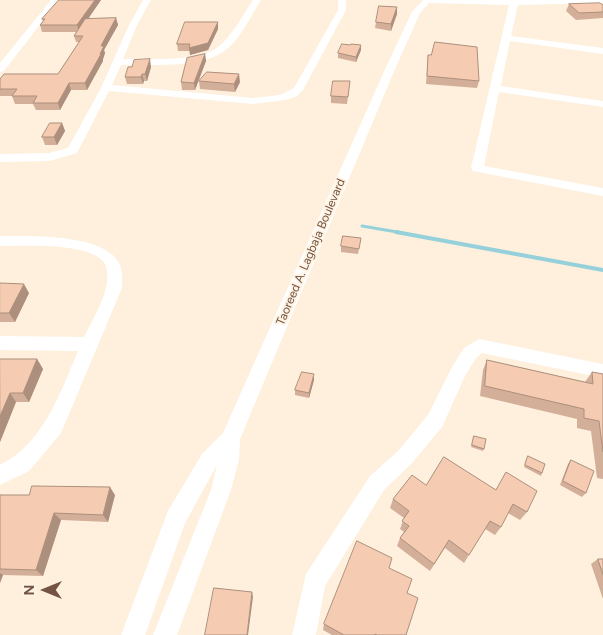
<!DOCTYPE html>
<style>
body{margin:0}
#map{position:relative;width:603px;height:635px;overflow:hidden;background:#fef0dc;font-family:Figtree,sans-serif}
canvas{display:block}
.north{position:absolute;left:20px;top:565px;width:50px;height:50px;-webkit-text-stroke:4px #fff4e4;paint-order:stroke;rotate:270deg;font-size:14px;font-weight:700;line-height:20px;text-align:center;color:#745444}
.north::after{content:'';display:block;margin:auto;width:18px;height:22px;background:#745444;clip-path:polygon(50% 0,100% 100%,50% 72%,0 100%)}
</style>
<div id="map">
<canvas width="603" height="635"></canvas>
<div class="north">N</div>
</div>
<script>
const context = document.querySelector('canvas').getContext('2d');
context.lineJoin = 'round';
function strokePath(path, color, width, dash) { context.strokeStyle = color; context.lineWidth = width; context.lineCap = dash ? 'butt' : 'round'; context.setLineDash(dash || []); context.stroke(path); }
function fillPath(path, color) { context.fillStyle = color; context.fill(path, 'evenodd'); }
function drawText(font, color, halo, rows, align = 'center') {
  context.font = font + ' Figtree,sans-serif'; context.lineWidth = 4; context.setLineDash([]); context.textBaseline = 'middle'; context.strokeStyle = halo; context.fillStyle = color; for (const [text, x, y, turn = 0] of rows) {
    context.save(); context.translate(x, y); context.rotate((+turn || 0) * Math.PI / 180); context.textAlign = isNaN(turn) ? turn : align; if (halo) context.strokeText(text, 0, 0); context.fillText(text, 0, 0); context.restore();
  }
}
strokePath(new Path2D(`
 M362 226 403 233`), '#96d1db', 3);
strokePath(new Path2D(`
 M396 232 603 270`), '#96d1db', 4);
fillPath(new Path2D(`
 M51 0H59L4 71 0 72V63Z
 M143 0H151L137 25 123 59C149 58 198 63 218 47 233 35 242 16 253 0H261C250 17 240 41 223 52 198 69 150 64 121 65L112 85 253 98 280 95 294 88 338 10V0H346V10L303 90 297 96 286 100 253 104 109 91 77 153 50 161 0 162V154L49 153 68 148 101 88 129 25Z
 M423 0H603V3L518 5 511 36 603 48V54L510 41 501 86 603 101V107L499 92 484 166 603 188V196L473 171 471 168 509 5 429 3 420 13 392 76 240 439 239 459 231 490 177 635H153L211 490 217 465 185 523 145 635H121L168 511 202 454 223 433 387 65 412 12Z
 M0 236C29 236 107 233 120 265 123 272 122 281 122 288L61 433 29 471 0 485V465C44 443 60 393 78 351L0 350V336L84 337C91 323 103 302 106 287 108 280 108 267 103 261 85 242 25 246 0 246Z
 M479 339 603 364V378L482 353 476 358 465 376 442 427 412 463 384 490 325 586 316 635H292L306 574 370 476 398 451 428 415 452 367 464 348Z`), '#fff');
fillPath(new Path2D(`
 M59 0H101L88 19 116 18 118 25 104 50 105 53 103 59V61L87 90H71L60 110H36L33 104H15L12 96H0V79L58 74 79 42H76L74 36 76 32H42L40 25 43 21 42 19Z
 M569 4 603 5V18L576 20 566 11Z
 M397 7V14L391 31 375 28 376 22Z
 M218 29 208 50 190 55V51H178L177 44Z
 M361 50 356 62 338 58V53Z
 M205 54 206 61 195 90H182L181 82Z
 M428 55 479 81 477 88 426 84Z
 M151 67 147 81H144L143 84H127L125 77Z
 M199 81 240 82 235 92 200 89Z
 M350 81 347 104 331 103V96Z
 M62 123 65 131 57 145H45L42 137Z
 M360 243 358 254 341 252V246Z
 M0 283 29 293 15 322H0Z
 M0 359H37L43 369 29 402H16L0 442Z
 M487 360 585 382 592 372 603 374V479L597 478 591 431 577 428V419L480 396 483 370Z
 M314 380 309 398 295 395V390Z
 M474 436 484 449 483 451 471 447Z
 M528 456 542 473 541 476 524 467Z
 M571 460 586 493 582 497 560 485 568 464Z
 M506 472 527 512 520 520 508 513 501 527 495 535 485 529 464 563 445 548 430 571 397 546 400 538 404 532 400 529 404 518 390 508 393 499 426 485 496 490Z
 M0 495H115L108 522 61 520 43 576 3 575 0 583Z
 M598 559H603V599L591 564Z
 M389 568 407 593 406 635H332L323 630 324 624Z`), '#d3af99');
fillPath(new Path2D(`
 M95 0H101L79 32 77 25Z
 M397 7V14L391 31V24Z
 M116 18 118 25 104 50 105 53 103 59V61L87 90 85 83 100 54 101 46Z
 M218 22V29L208 50 190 55 189 48Z
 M361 45V50L356 62V57Z
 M205 54 206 61 195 90 194 83Z
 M150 59 151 67 147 81 145 74Z
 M142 74 144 81 143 84 141 77Z
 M239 74 240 82 235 92 234 84Z
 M69 83 71 90 60 110 58 103Z
 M62 123 65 131 57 145 54 137Z
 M24 284 29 293 15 322 9 313Z
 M37 359 43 369 29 402 23 393Z
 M314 374V380L309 398V393Z
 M10 393 16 402 0 442V416Z
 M110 487 115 495 108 522 103 515Z
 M54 513 61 520 43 576 36 570Z
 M0 573 3 575 0 583Z
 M252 592 253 597 248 635H247Z`), '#ac8f7d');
const building = new Path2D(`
 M59 0H95L77 25H40L45 19H42Z
 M600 3 603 5V12L579 13 569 4Z
 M379 6 397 7 391 24 376 22Z
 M116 18 101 46H104L100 54H101L85 83H69L58 103H33L37 96H12L17 89H0V79L4 74H58L83 36H74L85 19Z
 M185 22H218L208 43 189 48 190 44H177Z
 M435 42 477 47 479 81 427 76 428 55H431Z
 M342 44 350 45 351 44 361 45 356 57 338 53Z
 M205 54 194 83 181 82 187 58Z
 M150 59 145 74H142L141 77H125L128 67H132L134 60Z
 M207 72 239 74 234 84 199 81Z
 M333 81H350L348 97 331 96Z
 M50 123H62L54 137H42Z
 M343 236 361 238 359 249 341 246Z
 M0 283 24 284 9 313H0Z
 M0 359H37L23 393H10L0 416Z
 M487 360 593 384 592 372 603 374V452L599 421 584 418V409L485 386Z
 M302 372 314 374 309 393 295 390Z
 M474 436 486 439 484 449 472 445Z
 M528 456 545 464 542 473 525 465Z
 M444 457 496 490 506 472 537 491 527 512 513 504 501 527 490 521 469 555 449 540 434 564 400 538 409 526 402 521 409 511 393 499 412 475 426 485Z
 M571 460 594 471 586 493 563 481Z
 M32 486 110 487 103 515 54 513 36 570 0 569V495H29Z
 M357 541 392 558 389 568 412 579 407 593 418 598 406 635H377L375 634V635H344L324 624Z
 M598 559H603V574Z
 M214 588 252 592 247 635H205Z`);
fillPath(building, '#f5ccb2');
strokePath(building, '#ac8f7d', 1);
drawText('12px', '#745444', '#fff4e4', [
 ["Taoreed A. Lagbaja Boulevard",311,252,-67]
]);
</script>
